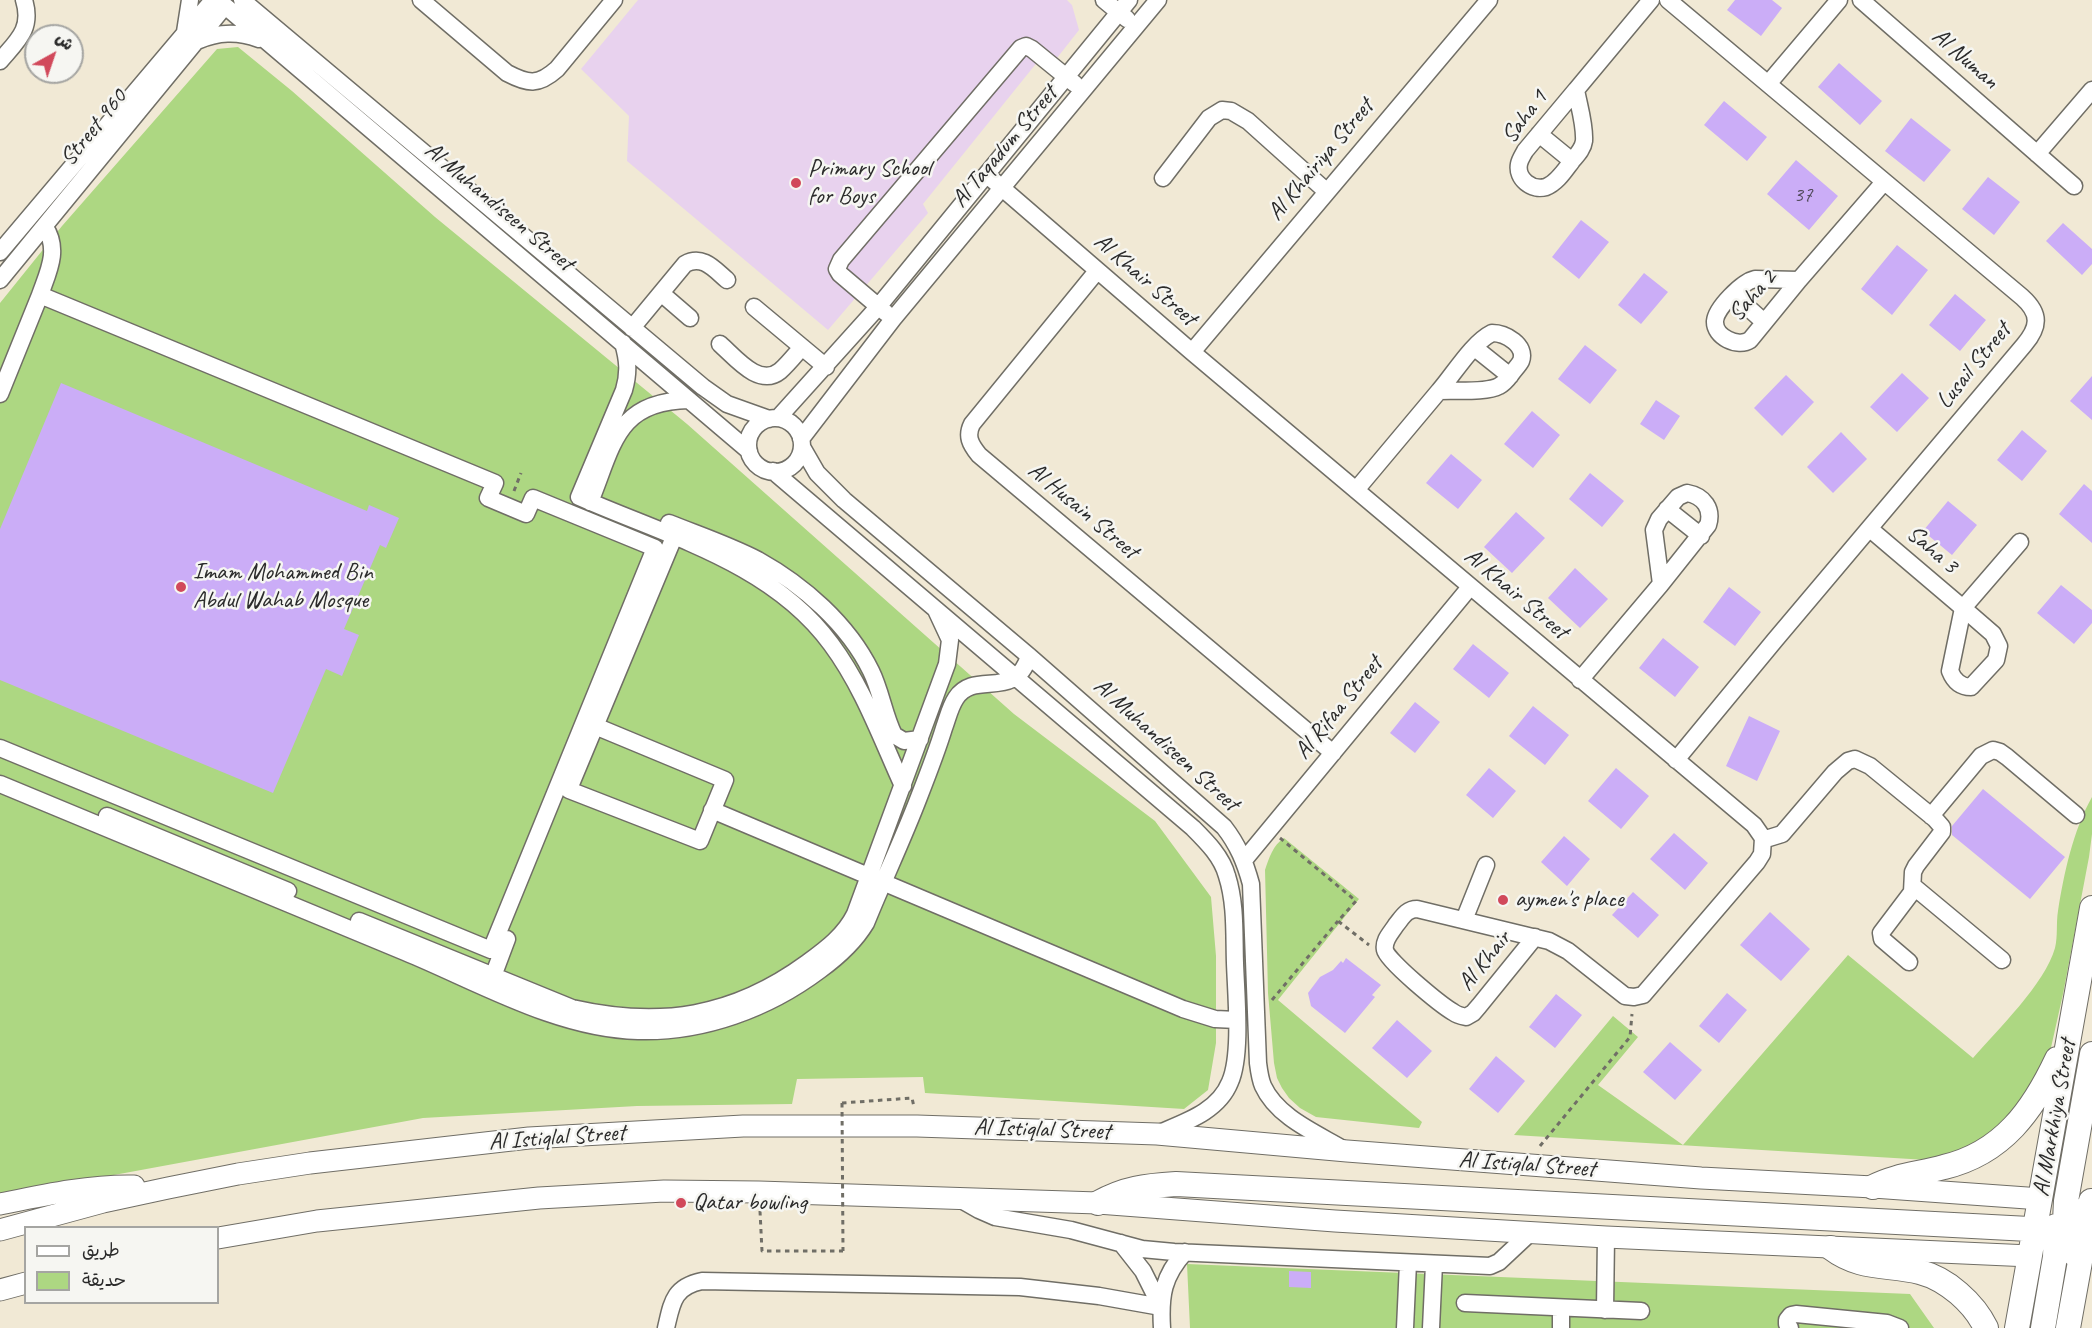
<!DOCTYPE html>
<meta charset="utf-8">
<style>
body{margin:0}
#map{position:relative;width:2092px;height:1328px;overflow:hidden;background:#f1e9d5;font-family:Caveat,"Playpen Sans Arabic",sans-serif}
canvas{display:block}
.legend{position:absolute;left:24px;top:1226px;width:195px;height:78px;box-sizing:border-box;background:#f6f6f2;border:2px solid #a5a5a2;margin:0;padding:8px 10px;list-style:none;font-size:18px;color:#2b2b2b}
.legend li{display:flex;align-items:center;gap:12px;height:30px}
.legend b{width:30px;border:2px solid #a5a5a2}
.north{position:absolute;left:24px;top:24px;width:60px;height:60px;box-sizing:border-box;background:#f6f6f2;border:2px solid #a5a5a2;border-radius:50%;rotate:40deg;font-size:16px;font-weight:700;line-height:24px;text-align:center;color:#2b2b2b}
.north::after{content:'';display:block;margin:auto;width:21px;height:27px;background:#d1495b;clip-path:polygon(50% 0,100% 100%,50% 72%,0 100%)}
</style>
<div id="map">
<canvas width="2092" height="1328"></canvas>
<ul class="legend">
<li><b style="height:8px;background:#fff"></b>طريق</li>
<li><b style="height:16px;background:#add782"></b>حديقة</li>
</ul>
<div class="north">ش</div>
</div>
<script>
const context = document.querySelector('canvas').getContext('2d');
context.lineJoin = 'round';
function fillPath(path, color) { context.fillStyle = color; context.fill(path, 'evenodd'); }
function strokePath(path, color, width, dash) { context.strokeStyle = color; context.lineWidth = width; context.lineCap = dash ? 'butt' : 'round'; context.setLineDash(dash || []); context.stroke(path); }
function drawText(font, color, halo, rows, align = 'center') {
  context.font = font + ' Caveat,sans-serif'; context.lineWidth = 5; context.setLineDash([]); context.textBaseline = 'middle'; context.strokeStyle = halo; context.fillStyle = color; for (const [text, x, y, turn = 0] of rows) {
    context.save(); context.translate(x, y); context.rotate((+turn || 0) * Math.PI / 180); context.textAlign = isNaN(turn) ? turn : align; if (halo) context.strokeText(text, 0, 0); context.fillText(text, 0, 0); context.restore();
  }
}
fillPath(new Path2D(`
 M638 0H1067L1072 5 1079 30 1057 58 1047 50 923 204 928 213 828 330 627 161 629 116 581 69Z`), '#e8d2ee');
fillPath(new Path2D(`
 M238 47 292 91 435 217 687 424 1014 714 1155 821 1211 897 1216 956V1043L1208 1090 1184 1109 925 1093 923 1077 797 1079 792 1104 637 1106 423 1118 0 1196V303L62 226 217 49Z
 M2092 797V834L2089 857 2063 994 2046 1070 1988 1141 1927 1160 1514 1135 1613 1016 1638 1037 1598 1085 1683 1145 1848 955 1973 1058C1998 1029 2045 984 2055 948 2058 936 2056 923 2058 911 2064 873 2073 831 2092 797Z
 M1284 838 1359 899 1278 1000 1422 1122 1419 1128 1316 1117 1300 1108 1289 1098 1282 1088 1277 1078 1274 1063 1268 993 1265 870C1269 858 1273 845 1284 838Z
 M1187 1264 1910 1294 1934 1328H1190Z`), '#add782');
fillPath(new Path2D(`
 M1735 0H1772L1782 8 1761 36 1727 10Z
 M1839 63 1882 101 1860 125 1818 87Z
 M1724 101 1767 137 1747 161 1704 125Z
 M1911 118 1951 150 1924 182 1885 151Z
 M1796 160 1838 196 1809 230 1767 194Z
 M1988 177 2020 202 1994 235 1962 209Z
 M1581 220 1609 242 1579 279 1552 257Z
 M2063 223 2092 249V264L2082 275 2046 241Z
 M1897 245 1928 270 1892 315 1861 289Z
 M1644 273 1668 292 1641 324 1618 305Z
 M1955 294 1986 320 1960 351 1929 325Z
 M1585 345 1617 370 1590 404 1558 379Z
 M1902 373 1929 398 1897 432 1870 407Z
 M1786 375 1814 402 1782 436 1754 408Z
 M2092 376V420L2070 401Z
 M61 383 367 511 369 505 399 518 386 548 380 545 344 629 359 635 342 676 326 669 273 793 0 680V529Z
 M1656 400 1680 416 1664 440 1640 424Z
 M1532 411 1560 435 1533 468 1504 444Z
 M2022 430 2047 451 2022 481 1997 460Z
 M1841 432 1867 459 1833 493 1807 467Z
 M1451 454 1482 480 1458 509 1426 483Z
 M1590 473 1624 501 1602 527 1569 499Z
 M2084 484 2092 491V543L2059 514Z
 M1948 501 1977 525 1952 555 1923 531Z
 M1516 512 1545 538 1512 573 1484 547Z
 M1575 568 1608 599 1580 628 1548 598Z
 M2061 585 2092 610V623L2074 644 2037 613Z
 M1729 587 1761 612 1735 646 1703 622Z
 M1663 638 1699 667 1675 697 1639 668Z
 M1473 644 1509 673 1489 698 1453 669Z
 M1415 702 1440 722 1415 753 1390 733Z
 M1533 706 1569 735 1545 765 1509 736Z
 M1749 716 1780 731 1757 781 1726 766Z
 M1489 768 1516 791 1493 818 1466 795Z
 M1616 768 1649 796 1621 829 1588 801Z
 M1983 789 2065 857 2030 899 1952 835V826Z
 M1674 833 1708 863 1685 890 1650 859Z
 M1564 836 1590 859 1567 886 1541 862Z
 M1633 892 1659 915 1638 938 1612 915Z
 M1770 912 1810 949 1781 981 1740 945Z
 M1346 958 1381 985 1372 995 1375 997 1345 1033 1311 1006 1308 993 1320 977 1333 970 1341 961 1343 963Z
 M1727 993 1747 1010 1719 1043 1699 1026Z
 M1556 994 1582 1015 1555 1048 1529 1027Z
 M1397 1020 1432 1051 1407 1078 1372 1048Z
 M1670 1042 1702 1070 1675 1100 1643 1072Z
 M1496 1056 1525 1081 1498 1113 1469 1089Z
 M1289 1271 1311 1272V1288L1289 1287Z`), '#cbadf7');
const minor = new Path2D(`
 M218 0 749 451
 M242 0 703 387 727 404 769 419
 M421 0 507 73C528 84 538 86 557 69L614 0
 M1104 0 1127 19
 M1668 0 2022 297C2041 314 2039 327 2024 345L1775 640 1676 760
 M1861 0 2074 186
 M185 32 190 0
 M197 41C218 32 237 31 259 39
 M0 61C17 41 33 29 24 0
 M1768 84 1839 0
 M1576 90C1579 106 1585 125 1584 141 1583 149 1577 155 1572 161 1565 170 1557 183 1546 187 1532 191 1516 179 1519 164 1520 159 1523 155 1525 151Z
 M1576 90 1651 0
 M1539 134 1572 161
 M2037 154 2092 90
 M987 175 1192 352 1754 825 1763 838 1762 854 1757 862 1643 995 1634 997 1625 996 1568 951 1549 941 1417 909C1406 909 1402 918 1396 925 1391 933 1383 940 1385 950 1387 961 1441 1005 1453 1012 1457 1015 1461 1016 1466 1017L1473 1013 1479 1006 1535 937
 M1163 178 1209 118 1222 110 1231 111 1248 121 1326 191
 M0 252 213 0
 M1097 271 972 424C966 436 970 444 979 455L1333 753
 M1755 279 1799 280 1750 340C1738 348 1714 337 1715 321 1716 308 1742 282 1755 279Z
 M0 280 225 6
 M1799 280 1884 182
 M661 293 690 318
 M1733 294 1764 322
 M40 295C48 272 60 250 45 227
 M754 307 826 367
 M886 313 840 274 837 269 841 260 1021 48 1026 46 1032 49 1075 84
 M632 328 685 264C703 254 715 270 727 280
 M1492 333C1505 333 1527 345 1521 361 1519 365 1515 369 1512 373 1509 377 1505 383 1499 386 1486 393 1455 390 1439 391 1454 374 1472 343 1492 333Z
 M623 343C628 360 629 373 624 390L579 497C667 536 772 563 831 644 863 687 881 738 903 786
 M720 344C735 357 759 388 780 371 788 364 795 355 802 347
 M1475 348 1510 376
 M1192 352 1489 0
 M0 394 40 295 495 483 488 498 526 514 533 498 655 548 491 950 0 748
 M778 418 878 307 1129 0
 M748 445a27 27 0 1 1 54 0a27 27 0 1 1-54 0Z
 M801 439 893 319 1158 0
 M802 447 817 473 844 500 1029 656 1224 827C1238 845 1245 862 1251 884L1258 1063C1259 1071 1260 1079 1263 1086 1277 1117 1316 1133 1343 1149
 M773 471 1193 828C1207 842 1222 857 1227 876 1236 904 1234 935 1235 963 1236 994 1242 1055 1230 1082 1218 1112 1185 1122 1157 1134
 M1356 490 1439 391
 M1687 493C1704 496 1713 509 1708 525L1661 584 1654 530 1659 519 1678 497Z
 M590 502C613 446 616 401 689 400
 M1667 509 1701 536
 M669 523C699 535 729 545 758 560 803 585 848 624 871 671 881 691 884 715 894 735L904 741 920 739
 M1870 529 1963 608 2020 542
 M1963 608 1993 634 1999 646 1996 660 1971 687C1961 687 1954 681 1950 671Z
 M1580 680 1661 584
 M0 784C135 840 270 896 405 952 478 982 557 1029 638 1031 703 1033 768 1009 820 970 838 957 854 943 866 923 883 881 903 839 919 797 928 774 937 751 944 728 948 717 950 707 956 698 975 669 1015 702 1029 656
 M571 784 674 537
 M569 790 700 841 725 780 595 726
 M712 810 1183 1009 1215 1019 1237 1020
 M107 816 288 891
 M1931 816 1981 756 1993 750 2000 752 2007 757 2076 815
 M1763 838H1769L1782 834 1835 772 1848 761 1855 759 1870 766 1935 819 1942 827V832L1916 866 1913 872 1912 892 1881 933 1882 939 1909 962
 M1245 859 1470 587
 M1913 886 2002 960
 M1464 920 1486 865
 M359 921 572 1008C660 1028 733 1017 807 963 826 949 844 936 855 914L947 664 950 640 936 610
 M489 987 507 939
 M958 1198 979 1210 995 1217 1071 1230 1142 1249 1174 1252 1490 1266 1499 1262 1530 1233
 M1121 1243 1143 1271 1161 1307
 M1465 1303 1641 1311
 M1605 1310 1606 1237
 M666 1328C672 1303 673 1287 702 1281L1020 1287 1099 1296 1161 1307
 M1162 1328C1160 1296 1163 1276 1185 1252
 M1405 1328 1408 1263
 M1431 1328 1434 1264
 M1561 1328V1308
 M1790 1328 1787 1324V1320L1791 1315 1796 1314 1887 1323 1900 1328`);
const major = new Path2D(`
 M0 1204C44 1195 89 1185 134 1186
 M0 1230 103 1202 168 1188 238 1174 310 1163 529 1138 743 1126H917L1157 1134 1347 1151 1701 1178 1873 1187 2041 1199
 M218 1238 317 1221 539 1198 664 1191 759 1192 1098 1203 1335 1221 1606 1237 2030 1256
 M0 1290 26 1283`);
const highway = new Path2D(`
 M1873 1187C1896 1175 1920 1174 1944 1167 2003 1153 2033 1110 2057 1059
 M1098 1203C1125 1188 1145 1186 1176 1184L2048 1230 2079 1218 2091 1203
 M1831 1248C1860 1270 1887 1264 1920 1272 1947 1279 1974 1303 1986 1328
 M2080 1259C2062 1246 2065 1220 2066 1201L2092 1054
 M2017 1328 2092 908
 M2043 1328 2055 1257 2056 1226
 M2068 1328 2091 1201`);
strokePath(minor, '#706e66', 19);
strokePath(major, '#706e66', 23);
strokePath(highway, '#706e66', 26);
strokePath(new Path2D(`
 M514 491 521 473
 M1280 838 1356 901 1338 921 1369 945
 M1272 1000 1338 921
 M842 1103 912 1098 914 1107
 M1540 1146 1630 1037 1632 1014
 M760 1211 762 1251H843`), '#706e66', 3, [4.5, 4.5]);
strokePath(minor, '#fff', 16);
strokePath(major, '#fff', 21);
strokePath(highway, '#fff', 24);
strokePath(new Path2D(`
 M842 1103 843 1251`), '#706e66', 3, [4.5, 4.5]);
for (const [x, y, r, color] of [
 [796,183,6,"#d1495b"],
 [181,587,6,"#d1495b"],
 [1503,900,6,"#d1495b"],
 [681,1203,6,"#d1495b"]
]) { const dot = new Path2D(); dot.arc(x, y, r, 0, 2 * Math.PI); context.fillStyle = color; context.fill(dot); strokePath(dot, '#f6f6f2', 2); }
drawText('21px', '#534c5e', null, [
 ["37",1803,195]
]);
drawText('24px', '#2b2b2b', '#f6f6f2', [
 ["Al Numan",1965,59,41],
 ["Saha 1",1525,117,-53],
 ["Street 960",94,128,-51],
 ["Al Taqadum Street",1005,147,-50],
 ["Al Khairiya Street",1321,160,-50],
 ["Al Muhandiseen Street",499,207,40],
 ["Al Khair Street",1145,280,41],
 ["Saha 2",1753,296,-49],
 ["Lusail Street",1974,366,-51],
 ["Al Husain Street",1083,511,40],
 ["Saha 3",1932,550,41],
 ["Al Khair Street",1516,594,40],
 ["Al Rifaa Street",1339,708,-51],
 ["Al Muhandiseen Street",1166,745,42],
 ["Al Khair",1485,961,-51],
 ["Al Markhiya Street",2055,1118,-80],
 ["Al Istiqlal Street",1042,1130,2],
 ["Al Istiqlal Street",557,1138,-4],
 ["Al Istiqlal Street",1527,1165,4]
]);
drawText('24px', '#2b2b2b', '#f6f6f2', [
 ["Primary School",808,169],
 ["for Boys",808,197],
 ["Imam Mohammed Bin",193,573],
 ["Abdul Wahab Mosque",193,601],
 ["aymen's place",1515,900],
 ["Qatar bowling",693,1203]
], 'left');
</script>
